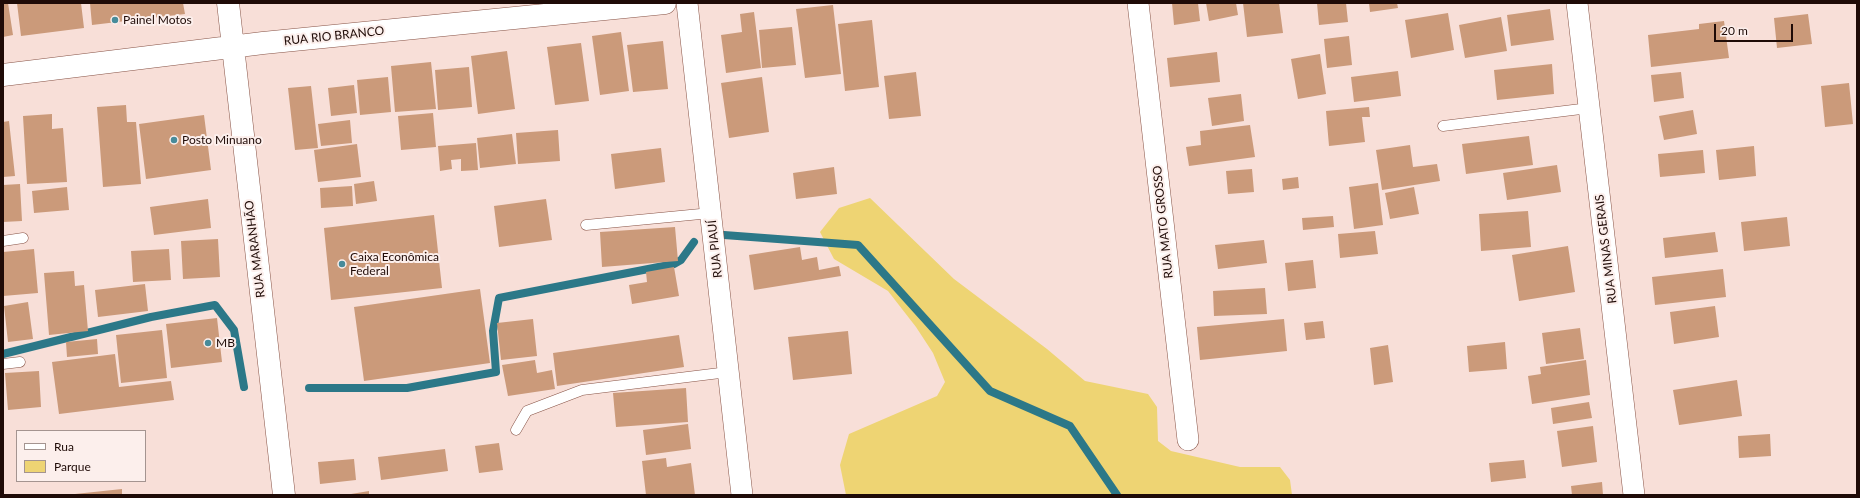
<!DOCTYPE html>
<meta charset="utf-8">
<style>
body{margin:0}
#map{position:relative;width:1860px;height:498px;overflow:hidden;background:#f8dfd8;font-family:Lato,sans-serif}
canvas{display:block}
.frame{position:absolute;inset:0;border:4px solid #1f0b07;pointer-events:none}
.legend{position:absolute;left:16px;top:430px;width:130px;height:52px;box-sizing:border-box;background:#fcefec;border:1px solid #a49490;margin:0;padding:5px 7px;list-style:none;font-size:12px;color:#1f0b07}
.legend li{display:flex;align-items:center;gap:8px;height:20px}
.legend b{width:20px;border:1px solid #a49490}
.scale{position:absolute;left:1714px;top:24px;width:79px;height:18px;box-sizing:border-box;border:2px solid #1f0b07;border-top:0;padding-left:5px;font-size:12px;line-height:14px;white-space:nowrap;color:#1f0b07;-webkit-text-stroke:3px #fcefec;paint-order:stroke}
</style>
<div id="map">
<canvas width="1860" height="498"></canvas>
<div class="frame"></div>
<ul class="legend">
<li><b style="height:5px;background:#fff"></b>Rua</li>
<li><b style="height:11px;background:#eed473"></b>Parque</li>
</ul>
<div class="scale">20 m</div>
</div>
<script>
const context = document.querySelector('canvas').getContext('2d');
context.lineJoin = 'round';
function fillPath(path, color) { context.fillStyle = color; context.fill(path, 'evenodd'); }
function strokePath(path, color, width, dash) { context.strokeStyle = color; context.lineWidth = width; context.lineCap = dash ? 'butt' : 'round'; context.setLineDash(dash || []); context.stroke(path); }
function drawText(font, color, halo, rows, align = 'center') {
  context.font = font + ' Lato,sans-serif'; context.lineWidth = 4; context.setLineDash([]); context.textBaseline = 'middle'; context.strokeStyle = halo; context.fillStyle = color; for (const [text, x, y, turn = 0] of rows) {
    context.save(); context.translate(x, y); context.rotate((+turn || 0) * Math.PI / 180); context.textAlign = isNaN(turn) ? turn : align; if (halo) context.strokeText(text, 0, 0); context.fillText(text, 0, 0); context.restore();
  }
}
fillPath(new Path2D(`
 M870 198 954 279 1047 349 1085 381 1148 394 1157 407 1158 441 1171 451 1240 467H1280L1290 480 1292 495H846L840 465 849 434 937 396 945 382 933 353 916 327 888 291 834 259 820 232 839 208Z`), '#eed473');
strokePath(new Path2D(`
 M724 235 858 245 990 391 1070 426 1117 495
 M3 354 151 317 215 305 234 330 244 387
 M309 388H407L496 372 493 331 499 298 674 264 681 260 694 242`), '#2c7888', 8);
fillPath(new Path2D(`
 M3 3H8L13 35 3 37Z
 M17 3H81L84 28 21 36Z
 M90 3H183L185 14 92 25Z
 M1172 3H1198L1200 21 1174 25Z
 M1206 3H1236L1238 15 1209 21Z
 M1243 3H1279L1283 33 1247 37Z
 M1317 3H1346L1348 22 1319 25Z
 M1369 3H1397L1398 8 1370 12Z
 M833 5 841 74 805 78 796 9Z
 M1550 9 1554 40 1511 46 1507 15Z
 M754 12 761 68 726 73 721 35 742 32 740 14Z
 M1448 13 1454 50 1411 58 1405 20Z
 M1808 14 1812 44 1777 48 1774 18Z
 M1501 17 1507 51 1465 58 1459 25Z
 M872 20 879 87 845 91 838 24Z
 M1724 21 1729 58 1651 67 1648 35 1699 29V24Z
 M792 27 796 65 762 68 759 30Z
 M621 32 629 91 600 95 592 36Z
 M1349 36 1352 65 1327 68 1324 39Z
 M663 41 668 89 633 92 627 45Z
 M581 43 589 101 555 105 547 47Z
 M507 51 515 109 478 114 471 56Z
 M1217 52 1220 82 1170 87 1167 58Z
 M1320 54 1326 94 1298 99 1291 59Z
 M431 62 436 109 395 112 391 66Z
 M1552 64 1554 94 1497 100 1494 70Z
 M469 67 472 107 438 110 435 70Z
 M1398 71 1401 96 1354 102 1351 77Z
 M916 72 921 116 889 119 884 76Z
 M1681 72 1684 98 1654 102 1651 75Z
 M388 77 391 112 360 115 357 80Z
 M762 77 769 132 729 138 721 83Z
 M1849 83 1853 124 1825 127 1821 86Z
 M354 85 357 113 331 116 328 88Z
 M311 86 318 148 295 150 288 88Z
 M1241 94 1244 121 1212 126 1208 98Z
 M126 105 127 122H136L141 184 103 187 97 107Z
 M1369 107 1370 117H1362L1365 142 1329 146 1326 111Z
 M1693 110 1697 134 1664 140 1659 116Z
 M433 113 436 147 401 150 398 116Z
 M52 114V129L63 128 67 182 27 184 23 116Z
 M204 115 211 170 146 179 139 124Z
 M350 120 352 143 321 146 318 124Z
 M9 121 15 176 3 177V122Z
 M1250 125 1255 157 1189 166 1186 147 1201 145 1200 131Z
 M558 130 560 161 518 164 516 133Z
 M512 134 516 164 480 168 477 138Z
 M1529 136 1533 165 1466 174 1462 144Z
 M476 143 478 170 461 171V159L451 160 452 169 440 171 438 146Z
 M357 144 361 177 318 182 314 150Z
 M1410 145 1413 167 1437 164 1440 181 1382 190 1376 150Z
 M1754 146 1756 176 1719 180 1716 150Z
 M661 148 665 182 615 189 611 154Z
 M1703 150 1705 173 1660 177 1658 154Z
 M1557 165 1561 192 1507 200 1503 173Z
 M834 167 837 194 796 199 793 173Z
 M1252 169 1254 192 1228 194 1226 171Z
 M1298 177 1299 188 1283 190 1282 179Z
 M374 181 377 201 356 204 354 184Z
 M1378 183 1383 225 1354 229 1349 187Z
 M20 184 22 221 3 222V185Z
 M352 186 353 206 321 208 320 188Z
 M67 187 69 210 34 213 32 191Z
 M1414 187 1419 214 1390 219 1385 193Z
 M208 199 211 228 154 235 150 207Z
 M546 199 552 240 499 247 494 206Z
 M1528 211 1531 247 1481 251 1479 214Z
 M434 215 442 288 331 300 324 228Z
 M1333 216 1334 227 1303 230 1302 218Z
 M1787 217 1790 246 1744 251 1741 222Z
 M675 227 678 261 602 267 600 232Z
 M1375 231 1378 254 1340 258 1338 234Z
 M1715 232 1718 252 1665 258 1663 238Z
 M218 239 220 277 183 279 181 241Z
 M1264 240 1267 263 1218 269 1215 245Z
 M1568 246 1575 292 1519 301 1512 255Z
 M800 247 802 260 817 257 819 270 839 266 841 276 754 290 749 255Z
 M34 249 38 293 3 296V252Z
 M169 249 171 280 133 282 131 251Z
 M1313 260 1316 288 1288 291 1285 263Z
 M674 267 679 296 632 304 629 285 647 282 646 272Z
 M1723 269 1726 297 1655 305 1652 277Z
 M74 271 75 286 84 285 88 331 49 335 44 273Z
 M145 284 148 311 98 317 95 290Z
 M1265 288 1267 314 1214 316 1213 291Z
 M480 289 490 363 364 381 354 307Z
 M28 302 33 339 8 342 4 306Z
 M1715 306 1719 337 1674 344 1670 312Z
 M217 318 222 362 171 368 166 324Z
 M533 319 537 356 501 360 497 323Z
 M1284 319 1287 351 1200 360 1197 327Z
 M1323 321 1325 338 1306 340 1304 323Z
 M1580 328 1584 359 1546 364 1542 333Z
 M162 330 167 378 121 383 116 335Z
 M848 331 852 374 793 380 788 337Z
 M679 335 684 367 557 386 553 353Z
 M97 339 98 354 67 357 66 342Z
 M1505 342 1507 369 1469 372 1467 346Z
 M1388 345 1393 382 1374 385 1370 348Z
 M115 354 119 387 171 381 174 400 59 414 52 362Z
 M535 360 537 373 552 370 555 389 508 396 502 365Z
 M1586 360 1590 395 1532 404 1528 376 1541 374 1540 367Z
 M39 371 41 407 8 410 5 373Z
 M1737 380 1742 416 1679 425 1673 390Z
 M686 388 688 422 616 427 613 393Z
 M1589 402 1592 418 1553 424 1551 408Z
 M688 424 691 449 646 455 643 430Z
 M1593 426 1597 462 1562 467 1557 431Z
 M1770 434 1771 456 1739 458 1738 436Z
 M499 443 503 470 479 473 475 446Z
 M445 449 448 471 381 480 378 457Z
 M666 458 667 467 691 463 695 495H646L642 461Z
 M354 459 356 480 320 484 318 462Z
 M1524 460 1526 478 1491 482 1489 463Z
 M1602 482 1603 495H1572L1571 486Z
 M122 489V495H76L75 494Z
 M369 491V495H351V494Z`), '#cb9a7a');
const lane = new Path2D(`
 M1443 126 1589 108
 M586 225 711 213
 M3 241 23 238
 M3 364 20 362
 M516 430 527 411 582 390 728 372`);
const street = new Path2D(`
 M687 3 742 495
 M1138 3 1188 440
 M1577 3 1634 495`);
const secondary = new Path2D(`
 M228 3 284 495
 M3 75 263 43 665 3`);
strokePath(lane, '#875346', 11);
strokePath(street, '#875346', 22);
strokePath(secondary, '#875346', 23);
strokePath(lane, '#fff', 10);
strokePath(street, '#fff', 21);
strokePath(secondary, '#fff', 22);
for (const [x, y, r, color] of [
 [115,20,4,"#478b9a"],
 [174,140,4,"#478b9a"],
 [342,264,4,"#478b9a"],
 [208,343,4,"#478b9a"]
]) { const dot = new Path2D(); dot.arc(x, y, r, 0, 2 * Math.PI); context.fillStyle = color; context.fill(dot); strokePath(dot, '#fcefec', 1.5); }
drawText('12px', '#1f0b07', '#fcefec', [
 ["Painel Motos",123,20],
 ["Posto Minuano",182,140],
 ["Caixa Econômica",350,257],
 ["Federal",350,271],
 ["MB",216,343]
], 'left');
drawText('12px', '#1f0b07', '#fcefec', [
 ["RUA RIO BRANCO",334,36,-6],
 ["RUA MATO GROSSO",1163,222,-96],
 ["RUA MARANHÃO",255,249,-97],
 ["RUA PIAUÍ",715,249,-96],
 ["RUA MINAS GERAIS",1606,249,-97]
]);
</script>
